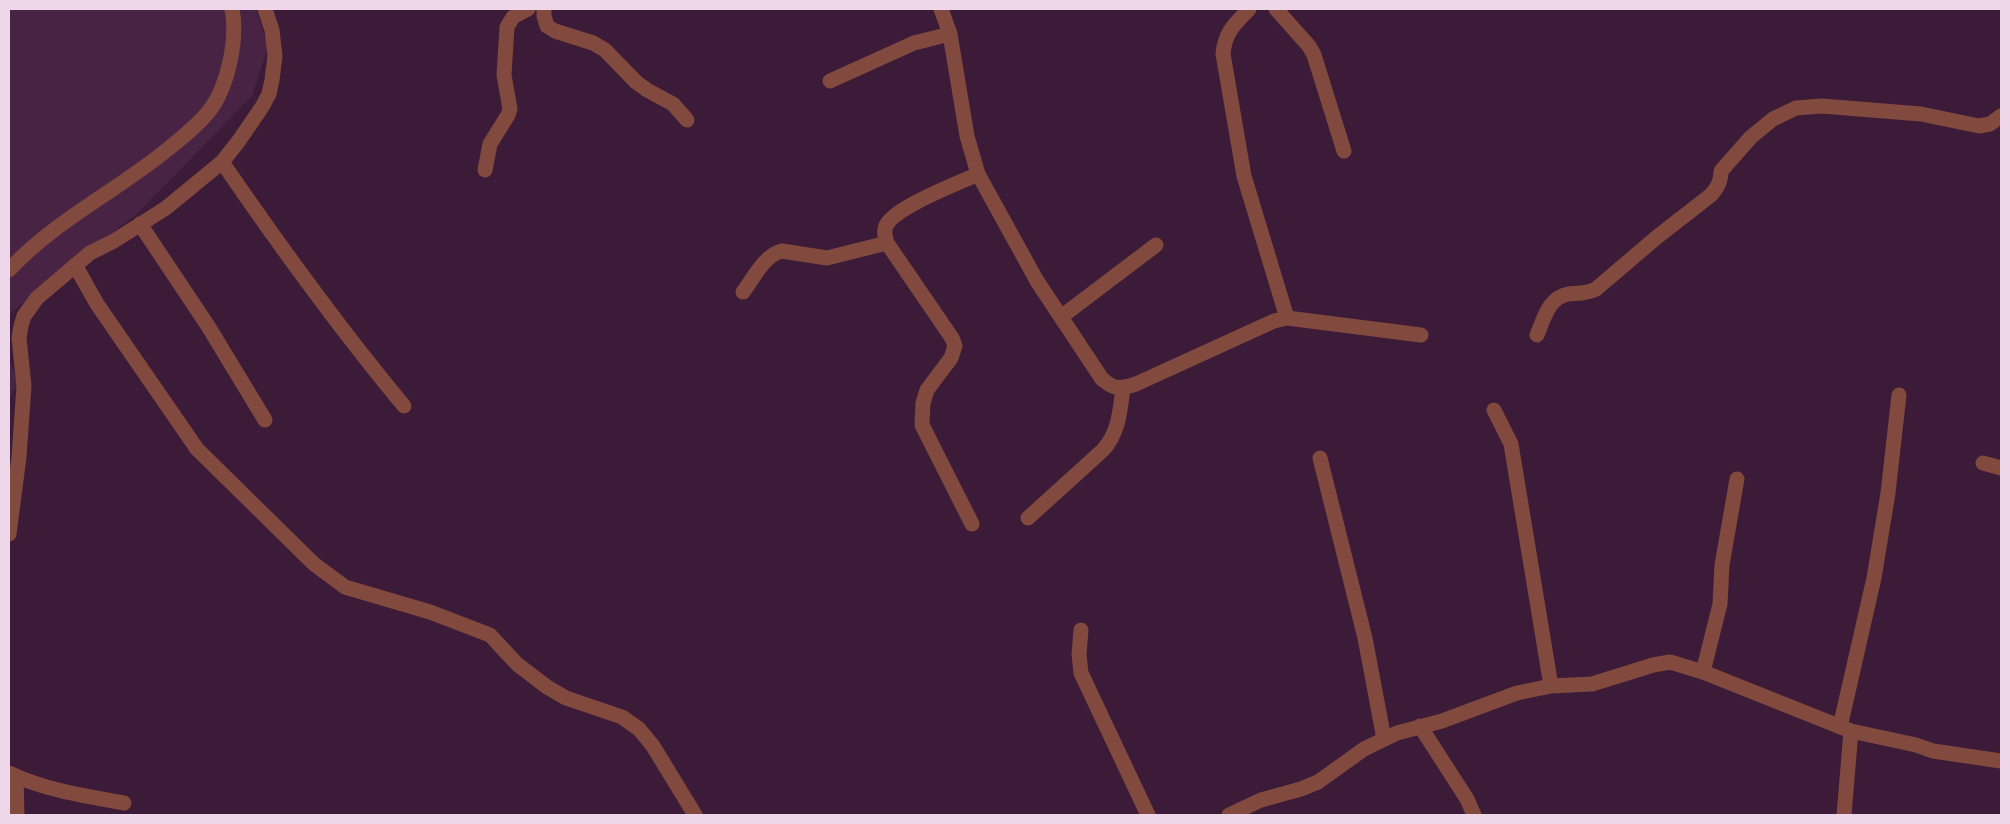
<!DOCTYPE html>
<style>
body{margin:0}
#map{position:relative;width:2010px;height:824px;overflow:hidden;background:#3b1b37;font-family:"Varela Round",sans-serif}
canvas{display:block}
.frame{position:absolute;inset:0;border:10px solid #edd7e9;pointer-events:none}
</style>
<div id="map">
<canvas width="2010" height="824"></canvas>
<div class="frame"></div>
</div>
<script>
const context = document.querySelector('canvas').getContext('2d');
context.lineJoin = 'round';
function fillPath(path, color) { context.fillStyle = color; context.fill(path, 'evenodd'); }
function strokePath(path, color, width, dash) { context.strokeStyle = color; context.lineWidth = width; context.lineCap = dash ? 'butt' : 'round'; context.setLineDash(dash || []); context.stroke(path); }
fillPath(new Path2D(`
 M9 9H256L268 47 252 96 138 213 9 314Z
 M9 360 20 383 9 398Z`), '#482344');
strokePath(new Path2D(`
 M544 9V16L547 26 555 31 593 43 605 50 636 82 647 90 673 104 687 120
 M941 9 950 34 967 136 978 174 1037 281 1102 379C1115 390 1120 389 1136 384L1274 321 1287 318 1421 335
 M1249 9C1234 25 1225 32 1223 54L1244 176 1287 318
 M1276 9 1309 46 1314 55 1344 151
 M830 81 914 43 950 34
 M222 162C279 245 339 328 404 406
 M485 170 490 144 508 115 510 109 504 75 507 27 513 17 528 9
 M140 224 208 326 265 420
 M75 265 97 304 197 449 314 564 345 587 430 612 490 635 517 664 547 687 566 698 622 717 639 729 653 746 695 815
 M9 270C54 221 117 191 168 149 183 137 198 125 210 110 228 86 238 38 232 9
 M743 292C754 278 764 255 782 251L827 258 887 243
 M1061 317 1156 245
 M1537 335C1544 319 1548 298 1568 294 1578 293 1586 294 1596 289L1657 237 1711 195C1718 187 1721 181 1721 171L1751 137 1773 119 1796 108 1822 106 1921 114 1979 126 1990 124 2001 116
 M1494 410 1511 444 1551 686
 M1320 458 1365 638 1384 739
 M1983 463 2001 468
 M1028 518 1103 450C1119 432 1120 411 1123 388
 M972 524 922 425 923 403 927 390 951 358 955 346 952 338 887 243C885 237 883 230 887 224 898 206 957 184 978 174
 M9 534 19 457 24 386 19 338 21 326 24 316 37 298 90 253 114 241 166 208 222 162 238 142 262 107 269 94 272 80 275 56 272 30 265 9
 M1081 630 1079 654 1081 673 1148 815
 M1703 672 1720 604 1722 565 1737 479
 M1420 726 1467 799 1474 815
 M1840 727 1874 578 1888 493 1899 395
 M9 773C45 790 84 796 124 803
 M16 776 17 815
 M1229 815 1261 800 1301 789 1318 782 1364 749 1397 733 1442 721 1517 693 1551 686 1592 684 1653 665 1670 662 1703 672 1851 731 1916 745 1933 751 2001 761
 M1844 815 1851 731`), '#82493e', 15);
</script>
